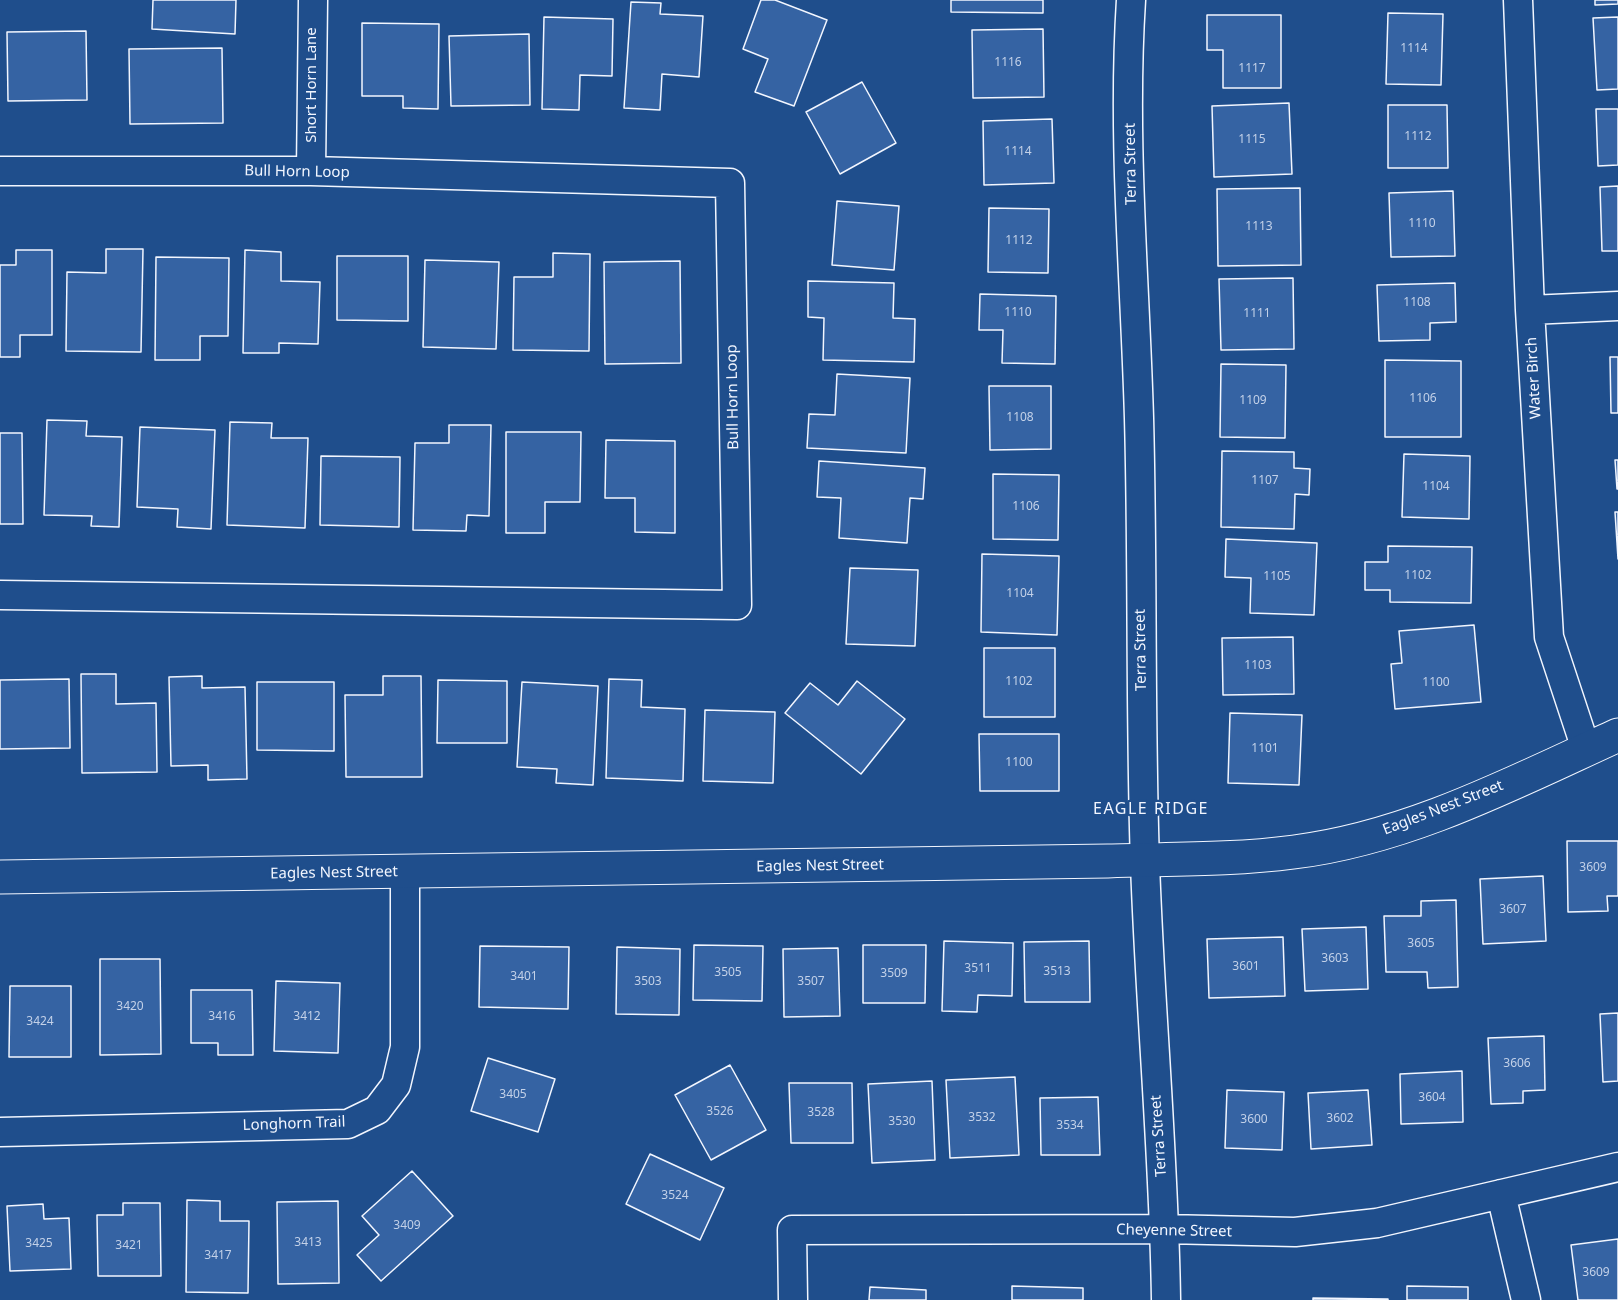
<!DOCTYPE html>
<style>
body{margin:0}
canvas{display:block;background:#1f4e8c}
</style>
<canvas width="1618" height="1300"></canvas>
<script>
const context = document.querySelector('canvas').getContext('2d');
context.lineJoin = 'round';
function fillPath(path, color) { context.fillStyle = color; context.fill(path, 'evenodd'); }
function strokePath(path, color, width, dash) { context.strokeStyle = color; context.lineWidth = width; context.lineCap = dash ? 'butt' : 'round'; context.setLineDash(dash || []); context.stroke(path); }
function drawText(font, color, halo, rows, align = 'center') {
  context.font = font + ' "Noto Sans",sans-serif'; context.lineWidth = 4.5; context.setLineDash([]); context.textBaseline = 'middle'; context.strokeStyle = halo; context.fillStyle = color; for (const [text, x, y, turn = 0] of rows) {
    context.save(); context.translate(x, y); context.rotate((+turn || 0) * Math.PI / 180); context.textAlign = isNaN(turn) ? turn : align; if (halo) context.strokeText(text, 0, 0); context.fillText(text, 0, 0); context.restore();
  }
}
const building = new Path2D(`
 M153 0H236L235 34 152 29Z
 M761 0H775L827 20 794 106 755 92 768 59 743 49Z
 M951 0H1043V13L951 12Z
 M1595 0H1618V4L1595 5Z
 M631 2 661 3 660 14 703 16 699 77 662 74 660 110 624 108Z
 M1388 13 1443 14 1441 85 1386 84Z
 M1207 15H1281V88H1223V50H1207Z
 M544 17 613 19 612 76 580 75 579 110 542 109Z
 M1618 17V89L1597 90 1593 18Z
 M362 23 439 24 438 109 403 108V96H362Z
 M1043 29 1044 97 973 98 972 30Z
 M86 31 87 100 8 101 7 32Z
 M529 34 530 105 451 106 449 36Z
 M222 48 223 123 130 124 129 49Z
 M862 82 896 143 840 174 806 112Z
 M1289 103 1292 174 1214 177 1212 106Z
 M1388 105H1447L1448 168H1388Z
 M1596 109H1618V165L1598 166Z
 M1052 119 1054 183 984 185 983 121Z
 M1618 186V251H1602L1600 187Z
 M1300 188 1301 265 1218 266 1217 189Z
 M1453 191 1455 256 1391 257 1389 193Z
 M837 201 899 206 894 270 832 265Z
 M989 208 1049 209 1048 273 988 272Z
 M106 249H143L141 352 66 351 67 272 106 273Z
 M16 250H52V335H20V357H0V265H16Z
 M245 250 281 252V281L320 282 318 344 279 343V353H243Z
 M553 253 590 254 589 351 513 350 514 277H553Z
 M337 256H408V321L337 320Z
 M156 257 229 258 228 336H200V360H155Z
 M425 260 499 262 496 349 423 347Z
 M680 261 681 363 605 364 604 262Z
 M1293 278 1294 349 1221 350 1219 279Z
 M808 281 894 283 893 318 915 319 914 362 823 360 824 318 808 317Z
 M1455 283 1456 322 1430 323V340L1379 341 1377 285Z
 M980 294 1056 296 1055 364 1002 363 1003 330H979Z
 M1610 357H1618V413H1611Z
 M1385 360 1461 361V437H1385Z
 M1221 364 1286 365 1285 438 1220 437Z
 M837 374 910 378 906 453 807 448 809 414 835 415Z
 M989 386H1051V449L990 450Z
 M47 420 87 421 86 436 122 437 119 527 91 526 92 516 44 515Z
 M230 422 272 423 271 438H308L305 528 227 525Z
 M449 425H491L489 516 467 515 466 531 413 530 415 443H449Z
 M140 427 215 430 211 529 177 527 178 509 137 507Z
 M506 432H581L580 502H545V533H506Z
 M0 433H22L23 524H0Z
 M606 440 675 441V533L635 532V498H605Z
 M1222 451 1294 452V468L1310 469 1309 495 1295 494 1294 529 1221 527Z
 M1404 454 1470 456 1469 519 1402 517Z
 M321 456 400 457 399 527 320 525Z
 M1615 460H1618V489H1617Z
 M819 461 925 468 923 499 910 498 907 543 839 538 841 498 817 497Z
 M993 474 1059 475 1058 540 993 539Z
 M1615 512H1618V559Z
 M1226 539 1317 543 1314 615 1250 613 1251 578 1225 577Z
 M1388 546 1472 547 1471 603 1390 602V590H1365V562H1388Z
 M982 554 1059 556 1057 635 981 632Z
 M850 568 918 570 915 646 846 644Z
 M1474 625 1481 702 1395 709 1391 664 1402 663 1399 631Z
 M1293 637 1294 694 1223 695 1222 638Z
 M984 648H1055V717H984Z
 M81 674H116V704L156 703 157 772 82 773Z
 M202 676V688L245 687 247 779 208 780V765L171 766 169 677Z
 M383 676H421L422 777H346L345 695H383Z
 M69 679 70 748 0 749V680Z
 M609 679 642 680 641 707 685 709 683 781 606 778Z
 M438 680 507 681V743H437Z
 M857 681 905 719 861 774 785 713 810 683 838 705Z
 M257 682H334V751L257 750Z
 M522 682 598 686 593 785 556 783 557 769 517 767Z
 M705 710 775 712 773 783 703 781Z
 M1230 713 1302 715 1299 785 1228 783Z
 M979 734H1059V791H980Z
 M1567 841H1618V896H1607L1608 911 1568 912Z
 M1543 876 1546 941 1483 944 1480 879Z
 M1456 900 1458 987 1428 988 1427 972H1386L1384 916H1421V901Z
 M1366 927 1368 989 1305 991 1302 929Z
 M1283 937 1285 996 1209 998 1207 939Z
 M944 941 1013 943 1012 996 978 995 977 1012 942 1011Z
 M1089 941 1090 1002H1025L1024 942Z
 M694 945 763 946 762 1001 693 1000Z
 M863 945H926L925 1003H863Z
 M480 946 569 947 568 1009 479 1007Z
 M617 947 680 949 679 1015 616 1014Z
 M838 948 840 1016 784 1017 783 949Z
 M100 959H160L161 1054 100 1055Z
 M276 981 340 983 338 1053 274 1051Z
 M10 986H71V1057H9Z
 M191 990H252L253 1055H218V1043H191Z
 M1618 1013V1081L1603 1082 1600 1014Z
 M1544 1036 1545 1090 1523 1091V1103L1491 1104 1488 1038Z
 M488 1058 555 1079 538 1132 471 1111Z
 M730 1065 766 1130 711 1160 675 1095Z
 M1462 1071 1463 1122 1401 1124 1400 1074Z
 M1015 1077 1019 1155 950 1158 946 1080Z
 M932 1081 935 1160 872 1163 868 1084Z
 M789 1083H852L853 1143H791Z
 M1227 1090 1284 1092 1282 1150 1225 1148Z
 M1368 1090 1372 1145 1311 1149 1308 1093Z
 M1098 1097 1100 1155H1041L1040 1098Z
 M650 1154 724 1188 700 1240 626 1204Z
 M412 1171 453 1216 381 1281 357 1255 379 1235 362 1216Z
 M187 1200 220 1201V1221H249L248 1293 186 1292Z
 M338 1201 339 1283 278 1284 277 1202Z
 M123 1203H160L161 1276H98L97 1215H123Z
 M43 1204 44 1219 69 1218 71 1269 10 1271 7 1206Z
 M1618 1239V1300H1578L1571 1245Z
 M1012 1286 1083 1288V1300H1012Z
 M1407 1286 1468 1287V1300H1407Z
 M870 1287 926 1290V1300H869Z
 M1313 1298 1388 1299V1300H1313Z`);
fillPath(building, '#3563a3');
strokePath(building, '#f2f6ff', 1.5);
const minor = new Path2D(`
 M1131 0C1122 139 1135 279 1139 418 1143 566 1140 715 1145 863 1150 1009 1164 1154 1166 1300
 M1518 0 1530 310 1549 637 1586 749
 M0 171H311L730 183 737 605 0 595
 M311 171 313 0
 M1530 310 1618 306
 M0 1132 348 1124 377 1110 396 1085 405 1047V873
 M1501 1194 1526 1300
 M793 1300 792 1230 1165 1229 1295 1232 1377 1223 1618 1167`);
const tertiary = new Path2D(`
 M0 877 1108 861C1170 859 1233 860 1294 852 1408 838 1515 782 1618 735`);
strokePath(minor, '#f2f6ff', 31);
strokePath(tertiary, '#f2f6ff', 35);
strokePath(minor, '#1f4e8c', 28);
strokePath(tertiary, '#1f4e8c', 33);
drawText('12px', '#c3d1e8', null, [
 ["1114",1414,49],
 ["1116",1008,63],
 ["1117",1252,69],
 ["1112",1418,137],
 ["1115",1252,140],
 ["1114",1018,152],
 ["1110",1422,224],
 ["1113",1259,227],
 ["1112",1019,241],
 ["1108",1417,303],
 ["1110",1018,313],
 ["1111",1257,314],
 ["1106",1423,399],
 ["1109",1253,401],
 ["1108",1020,418],
 ["1107",1265,481],
 ["1104",1436,487],
 ["1106",1026,507],
 ["1102",1418,576],
 ["1105",1277,577],
 ["1104",1020,594],
 ["1103",1258,666],
 ["1102",1019,682],
 ["1100",1436,683],
 ["1101",1265,749],
 ["1100",1019,763],
 ["3609",1593,868],
 ["3607",1513,910],
 ["3605",1421,944],
 ["3603",1335,959],
 ["3601",1246,967],
 ["3511",978,969],
 ["3513",1057,972],
 ["3505",728,973],
 ["3509",894,974],
 ["3401",524,977],
 ["3503",648,982],
 ["3507",811,982],
 ["3420",130,1007],
 ["3416",222,1017],
 ["3412",307,1017],
 ["3424",40,1022],
 ["3606",1517,1064],
 ["3405",513,1095],
 ["3604",1432,1098],
 ["3526",720,1112],
 ["3528",821,1113],
 ["3532",982,1118],
 ["3602",1340,1119],
 ["3600",1254,1120],
 ["3530",902,1122],
 ["3534",1070,1126],
 ["3524",675,1196],
 ["3409",407,1226],
 ["3413",308,1243],
 ["3425",39,1244],
 ["3421",129,1246],
 ["3417",218,1256],
 ["3609",1596,1273]
]);
drawText('15px', '#f2f6ff', '#1f4e8c', [
 ["Short Horn Lane",312,85,-90],
 ["Terra Street",1131,164,-91],
 ["Bull Horn Loop",297,172,1],
 ["Water Birch",1534,378,-93],
 ["Bull Horn Loop",733,397,-91],
 ["Terra Street",1141,650,-91],
 ["Eagles Nest Street",1443,808,-21],
 ["Eagles Nest Street",820,866,-1],
 ["Eagles Nest Street",334,873,-1],
 ["Longhorn Trail",294,1124,-2],
 ["Terra Street",1159,1136,-94],
 ["Cheyenne Street",1174,1231,1]
]);
context.letterSpacing = '1.5px';
drawText('16px', '#f2f6ff', '#1f4e8c', [
 ["EAGLE RIDGE",1151,809]
]);
context.letterSpacing = '0px';
</script>
